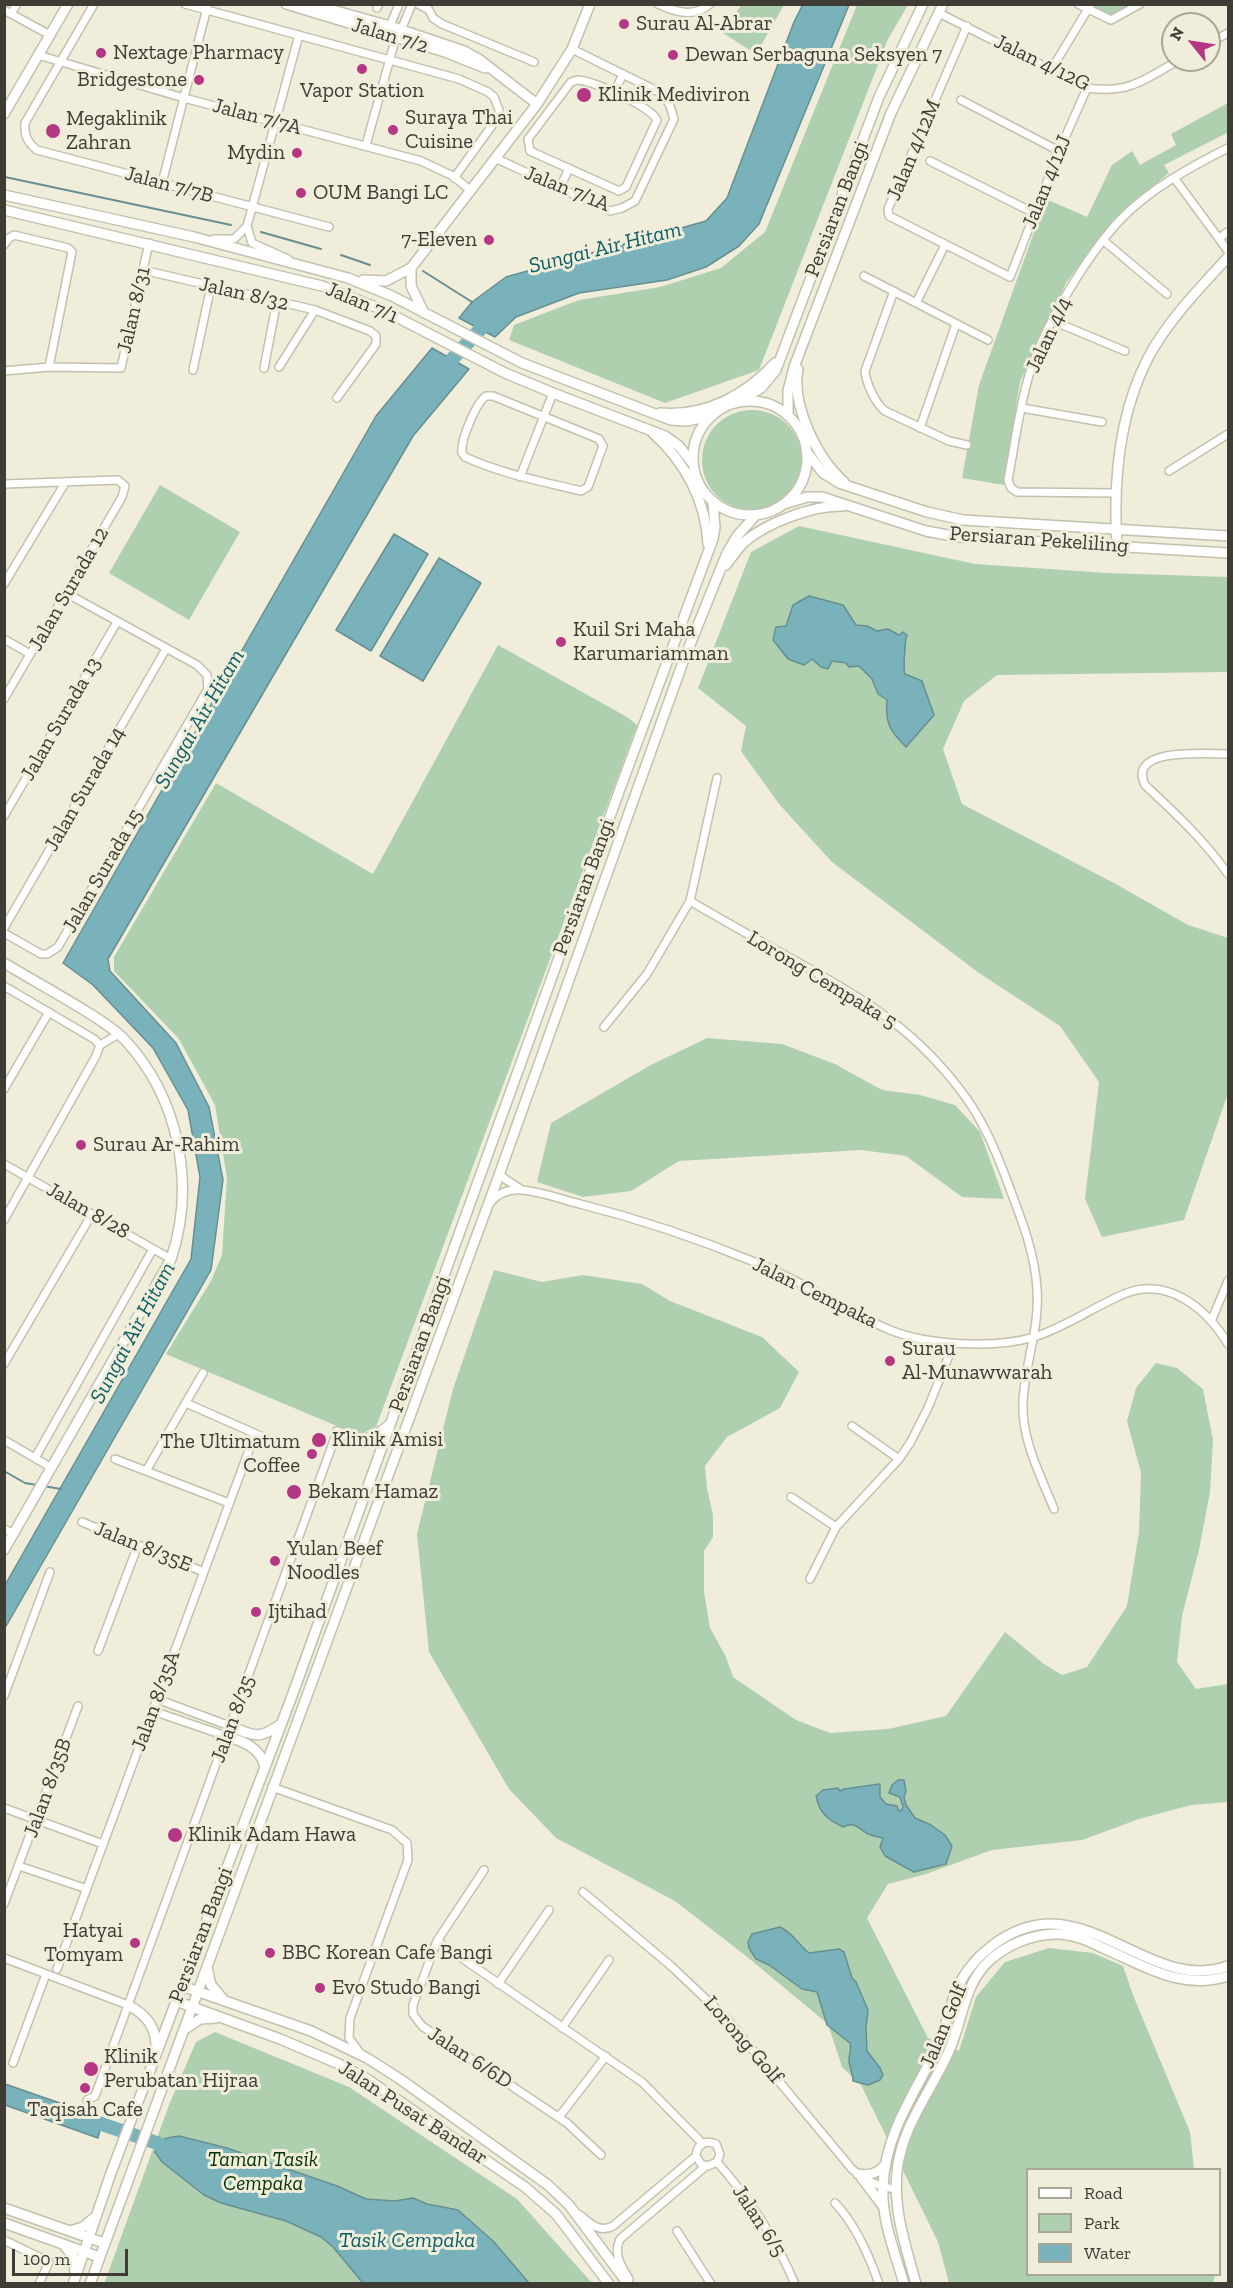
<!DOCTYPE html>
<style>
body{margin:0}
#map{position:relative;width:1233px;height:2288px;overflow:hidden;background:#f0edda;font-family:"Zilla Slab",serif}
canvas{display:block}
.frame{position:absolute;inset:0;border:6px solid #3e3c35;pointer-events:none}
.legend{position:absolute;left:1026px;top:2168px;width:195px;height:108px;box-sizing:border-box;background:#f0edda;border:2px solid #a9a698;margin:0;padding:8px 10px;list-style:none;font-size:18px;color:#3e3c35}
.legend li{display:flex;align-items:center;gap:12px;height:30px}
.legend b{width:30px;border:2px solid #a9a698}
.north{position:absolute;left:1161px;top:12px;width:60px;height:60px;box-sizing:border-box;background:#f0edda;border:2px solid #a9a698;border-radius:50%;rotate:300deg;font-size:16px;font-weight:700;line-height:24px;text-align:center;color:#3e3c35}
.north::after{content:'';display:block;margin:auto;width:21px;height:27px;background:#b53784;clip-path:polygon(50% 0,100% 100%,50% 72%,0 100%)}
.scale{position:absolute;left:12px;top:2249px;width:116px;height:27px;box-sizing:border-box;border:3px solid #3e3c35;border-top:0;padding-left:8px;font-size:18px;line-height:21px;white-space:nowrap;color:#3e3c35;-webkit-text-stroke:4px #f0edda;paint-order:stroke}
</style>
<div id="map">
<canvas width="1233" height="2288"></canvas>
<div class="frame"></div>
<ul class="legend">
<li><b style="height:8px;background:#fff"></b>Road</li>
<li><b style="height:16px;background:#afd0af"></b>Park</li>
<li><b style="height:16px;background:#79b2ba"></b>Water</li>
</ul>
<div class="north">N</div>
<div class="scale">100 m</div>
</div>
<script>
const context = document.querySelector('canvas').getContext('2d');
context.lineJoin = 'round';
function fillPath(path, color) { context.fillStyle = color; context.fill(path, 'evenodd'); }
function strokePath(path, color, width, dash) { context.strokeStyle = color; context.lineWidth = width; context.lineCap = dash ? 'butt' : 'round'; context.setLineDash(dash || []); context.stroke(path); }
function drawText(font, color, halo, rows, align = 'center') {
  context.font = font + ' "Zilla Slab",serif'; context.lineWidth = 6; context.setLineDash([]); context.textBaseline = 'middle'; context.strokeStyle = halo; context.fillStyle = color; for (const [text, x, y, turn = 0] of rows) {
    context.save(); context.translate(x, y); context.rotate((+turn || 0) * Math.PI / 180); context.textAlign = isNaN(turn) ? turn : align; if (halo) context.strokeText(text, 0, 0); context.fillText(text, 0, 0); context.restore();
  }
}
fillPath(new Path2D(`
 M741 5H784L756 54 723 33Z
 M857 5H908L888 39 759 370 665 403 509 340 514 325 579 300 660 287 721 268 765 232Z
 M1094 5H1131L1109 16 1092 9Z
 M1228 103V135L1227 133 1164 165 1169 173 1113 220 1066 283 1020 382 1004 485 962 478 979 385 1046 199 1087 217 1112 165 1132 151 1140 165 1176 145 1171 134Z
 M702 460a50 50 0 1 1 100 0a50 50 0 1 1-100 0Z
 M160 485 240 532 189 620 109 573Z
 M799 526 975 564 1107 573 1228 577V672L997 675 964 701 943 749 962 804 1114 883 1188 925 1228 938V1093L1184 1220 1102 1237 1085 1199 1099 1082 1060 1026 979 973 832 862 779 804 741 751 746 726 698 688 751 552Z
 M498 645 627 717 637 725 376 1427 363 1433 351 1432 166 1354 211 1281 222 1255 227 1178 215 1105 179 1039 114 971V957L216 783 373 874Z
 M707 1038 782 1044 835 1064 882 1090 920 1095 955 1105 980 1132 1004 1199 962 1197 906 1156 861 1150 679 1161 631 1191 583 1197 537 1182 551 1123 649 1066Z
 M494 1270 542 1282 583 1275 642 1284 670 1301 762 1337 799 1372 780 1408 727 1437 705 1466 707 1489 713 1515V1537L704 1551V1592L710 1628 726 1657 733 1677 796 1720 830 1733 888 1729 946 1716 1005 1632 1044 1664 1062 1675 1087 1667 1127 1606 1139 1532 1141 1473 1127 1421 1136 1388 1156 1363 1177 1368 1203 1389 1213 1440 1210 1492 1199 1550 1182 1616 1177 1662 1196 1689 1228 1684V1802L1191 1805 1139 1819 1082 1840 992 1850 926 1874 888 1884 867 1918 928 2038 959 2051 976 1997 1005 1962 1049 1948 1093 1953 1123 1966 1133 1995 1190 2132 1194 2169 1028 2170V2274L1215 2275 1213 2283H949L938 2242 861 2085 842 2067 828 2024 746 1956 675 1901 556 1838 509 1789 429 1652 417 1534 453 1389Z
 M215 2032 349 2087 517 2199 592 2283 104 2284 169 2105 196 2042Z`), '#afd0af');
const water = new Path2D(`
 M803 4 849 5 759 224 739 246 706 267 667 280 579 293 516 317 495 337 459 318 472 302 506 277 706 221 727 198 794 22Z
 M432 348 469 369 413 436 108 959 110 971 176 1043 209 1107 223 1180 211 1270 5 1628V1585L191 1259 200 1177 188 1110 153 1048 93 985 63 963 376 416Z
 M394 534 428 554 371 651 336 630Z
 M439 558 481 583 423 681 380 656Z
 M809 596 843 605 856 625 867 626 877 631 888 629 899 635 903 632 907 635C905 638 903 671 905 674L922 681 934 715 906 747C890 731 885 723 887 700L878 694 872 679 859 666 849 667 846 663 832 661 828 669 821 667 812 659 804 665 788 659 773 640 776 627 786 626 793 605Z
 M898 1780H904L906 1791 904 1797 906 1805 915 1818 931 1825 945 1835 952 1846 946 1864 914 1872 885 1856 880 1847 883 1838C878 1837 873 1836 868 1834 857 1828 856 1821 843 1827 827 1819 820 1814 816 1796L823 1790 838 1788 840 1791 844 1789 880 1784V1797L886 1804 897 1806 898 1810 901 1811 903 1807 900 1797 889 1793 892 1785Z
 M780 1927C793 1933 798 1944 809 1953L839 1949 844 1952 852 1978 856 1982 868 2010 866 2028 867 2051 880 2068 883 2075 880 2080 868 2085 853 2081C853 2073 849 2067 849 2059 849 2053 852 2050 850 2043L827 2025 817 1992 802 1989 769 1965 756 1959 749 1948 748 1942 752 1934Z
 M5 2084 103 2118 98 2138 5 2105Z
 M179 2136 227 2148 337 2186 366 2199 395 2201 413 2198 427 2204 458 2210 494 2242 529 2283H363L333 2247 321 2237 286 2221 221 2203 204 2195 162 2162 155 2152C158 2138 166 2138 179 2136Z`);
fillPath(water, '#79b2ba');
strokePath(water, '#678f92', 1.5);
strokePath(new Path2D(`
 M4 174 5 177 231 225
 M261 232 321 249
 M341 255 370 265
 M423 271 472 302
 M4 1471 25 1483 37 1485
 M43 1486 61 1489`), '#678f92', 2);
strokePath(new Path2D(`
 M441 371 491 318
 M84 2118 157 2143 173 2152`), '#79b2ba', 14);
const street = new Path2D(`
 M94 4 25 123C24 135 27 142 37 150L329 227
 M185 4 459 79 488 92 494 97 499 110V116L454 178
 M418 4 429 10
 M658 4C675 12 694 18 710 4
 M1078 4 1111 20 1140 4
 M377 8 379 4
 M4 10 50 35
 M429 10 433 18 442 24 534 62
 M939 13 1087 88C1129 94 1144 80 1179 60
 M11 14 17 4
 M390 26 399 4
 M967 26 888 209 889 216 1010 277 1059 151 1087 88
 M401 30 412 4
 M1209 43 1228 33
 M38 55 184 98 421 161 453 176 470 190
 M1051 70 1091 4
 M577 80C592 80 650 106 657 120L626 187 619 191 530 151 528 139 571 82Z
 M614 93 623 74
 M961 100 1059 151
 M366 145 396 37
 M495 158 610 211 622 208 635 201 674 119 670 106 663 94 572 49
 M930 161 1034 213
 M1175 179 1228 251
 M162 183 208 4
 M560 188 569 168
 M247 226 252 243 288 259
 M1219 238 1228 232
 M214 239H234L247 226 299 35
 M1104 241 1167 294
 M4 245 8 239 14 235 68 248 72 252 49 367
 M143 270 315 310 370 331 376 336V344L337 398
 M864 276 988 340
 M894 291 865 371C866 383 875 403 885 411L949 441 967 445
 M916 303 945 245
 M1053 321 1125 351
 M279 367 315 310
 M264 368 277 301
 M193 370 211 286
 M4 371 49 367 121 368 149 243
 M486 396H493L599 439 603 446 588 487 581 491C541 481 502 474 465 457L462 453C460 441 476 403 486 396Z
 M1022 408 1102 422
 M920 428 956 324
 M1169 471 1228 434
 M520 477 553 393
 M4 484 118 480 125 486 122 497 4 699
 M1115 493 1017 492 1011 488 1008 480C1015 444 1019 407 1030 372 1045 325 1087 255 1121 219 1150 189 1192 166 1228 148
 M4 584 65 483
 M4 639 30 654
 M1228 754C1209 754 1126 746 1145 785 1175 813 1205 841 1228 874
 M4 816 117 622
 M690 901C724 921 758 940 792 959 865 1000 917 1029 967 1099 986 1126 999 1158 1010 1189 1022 1221 1035 1254 1037 1289 1040 1327 1025 1363 1023 1401 1021 1439 1040 1474 1054 1509
 M4 928 166 649
 M4 933 41 954H47L58 947 208 689 207 675 197 665 66 593
 M4 986 94 1039 100 1045 119 1034
 M604 1027 647 974 690 901 717 778
 M4 1089 49 1012
 M4 1164 171 1259
 M499 1175 522 1190
 M490 1203C498 1193 510 1189 522 1190 542 1192 561 1199 580 1204 639 1219 696 1238 752 1261 800 1279 843 1310 890 1330 927 1345 995 1349 1034 1337 1066 1327 1093 1307 1124 1294 1168 1276 1207 1309 1228 1344
 M4 1220 96 1056 100 1045
 M1212 1319 1228 1281
 M4 1364 92 1214
 M186 1403 281 1445
 M852 1426 899 1459
 M4 1440 52 1468
 M35 1458 153 1249
 M115 1459 229 1503
 M146 1471 203 1373
 M791 1497 836 1527
 M82 1522 204 1572
 M4 1529 14 1534
 M810 1579 836 1527 899 1459 910 1443 928 1408 954 1343
 M98 1651 138 1545
 M4 1696 50 1572
 M157 1699 230 1726
 M153 1711 226 1736
 M272 1787 392 1830 407 1843 408 1860 350 2018 349 2038 360 2053
 M4 1808 103 1844
 M19 1866 87 1889
 M484 1870 437 1941 413 2005V2014L422 2026 567 2123 601 2155
 M583 1892 671 1966 727 2019 852 2169C865 2181 878 2187 896 2189
 M4 1904 78 1706
 M437 1941 642 2082 702 2143
 M4 1958 128 2005
 M57 1969 255 1434
 M498 1984 549 1910
 M562 2028 609 1960
 M13 2063 46 1974
 M87 2100 95 2096 337 1432
 M559 2117 606 2056
 M717 2162C749 2198 776 2239 795 2284
 M835 2203C856 2225 869 2255 879 2284
 M580 2215C591 2224 599 2233 613 2226L696 2156C697 2145 705 2139 716 2144L720 2154 717 2162 708 2166 701 2164 696 2156
 M677 2231 711 2284
 M4 2240 49 2262 39 2284
 M629 2279C621 2266 613 2254 620 2239L706 2166`);
const secondary = new Path2D(`
 M286 4 445 52 485 68
 M311 4 390 26 464 51 480 60 537 104
 M4 114 68 4
 M4 195 194 237 348 278 392 296 522 363 671 420 687 421 711 416
 M4 210 322 286 381 309 505 373 553 393 665 436 679 446 693 464
 M411 268V286L424 313
 M363 280 386 281 411 268 537 104 572 49 590 4
 M798 369C791 405 817 458 844 482
 M693 458a57 57 0 1 1 114 0a57 57 0 1 1-114 0Z
 M739 402 761 388 776 370 879 97 923 4
 M660 413C705 417 746 395 775 363
 M788 416V391L794 367 891 113 943 4
 M653 433C685 462 706 501 708 544
 M806 451 823 473 839 483 927 512 963 520 1228 536
 M784 504 807 497H822L926 531 958 537 1228 553
 M1117 546C1113 482 1118 416 1148 358 1168 320 1200 288 1228 257
 M726 565C731 558 737 550 743 543 766 523 813 505 843 506
 M4 963C31 979 58 994 84 1010 98 1019 114 1028 125 1040 179 1098 196 1185 171 1259L4 1550
 M337 1432C363 1441 368 1443 389 1425
 M230 1726C254 1736 259 1740 281 1724
 M226 1736C244 1742 260 1747 265 1767
 M207 1967 211 1985 223 1999
 M182 1986 311 2031 367 2058 400 2079 548 2185 569 2205 628 2284
 M176 2001 280 2039 339 2064 367 2079 525 2187 556 2214 609 2284
 M128 2005C147 2015 157 2028 156 2050
 M185 2029 200 2019 216 2018
 M858 2174C869 2176 877 2174 885 2165
 M861 2177 883 2206
 M4 2208 104 2243
 M4 2223 99 2257
 M70 2231 83 2227 95 2217
 M64 2245 74 2258 75 2273
 M73 2284 111 2173 292 1696 621 786 713 539 715 527 713 503
 M90 2284 499 1175 683 662 727 553 737 536 756 515
 M904 2284C895 2253 881 2218 883 2186 885 2135 913 2096 935 2052 944 2034 948 2015 954 1996 968 1958 1009 1924 1051 1924 1113 1925 1165 1989 1228 1966
 M916 2284C906 2247 893 2210 897 2172 901 2127 931 2092 949 2051 962 2023 963 1988 986 1964 1004 1945 1034 1933 1060 1934 1076 1935 1089 1941 1103 1948 1145 1966 1181 1991 1228 1976`);
strokePath(street, '#c3c0ae', 10);
strokePath(secondary, '#c3c0ae', 12);
strokePath(street, '#fff', 7);
strokePath(secondary, '#fff', 9);
for (const [x, y, r, color] of [
 [624,24,6,"#b53784"],
 [101,53,6,"#b53784"],
 [673,55,6,"#b53784"],
 [362,69,6,"#b53784"],
 [199,80,6,"#b53784"],
 [584,95,8,"#b53784"],
 [393,130,6,"#b53784"],
 [53,131,8,"#b53784"],
 [297,153,6,"#b53784"],
 [301,193,6,"#b53784"],
 [489,240,6,"#b53784"],
 [561,642,6,"#b53784"],
 [81,1145,6,"#b53784"],
 [890,1361,6,"#b53784"],
 [319,1440,8,"#b53784"],
 [312,1454,6,"#b53784"],
 [294,1492,8,"#b53784"],
 [275,1561,6,"#b53784"],
 [256,1612,6,"#b53784"],
 [175,1835,8,"#b53784"],
 [135,1943,6,"#b53784"],
 [270,1953,6,"#b53784"],
 [320,1988,6,"#b53784"],
 [91,2069,8,"#b53784"],
 [85,2088,6,"#b53784"]
]) { const dot = new Path2D(); dot.arc(x, y, r, 0, 2 * Math.PI); context.fillStyle = color; context.fill(dot); strokePath(dot, '#f0edda', 2); }
drawText('21px', '#3e3c35', '#f0edda', [
 ["Surau Al-Abrar",636,24],
 ["Nextage Pharmacy",113,53],
 ["Dewan Serbaguna Seksyen 7",685,55],
 ["Bridgestone",187,80,"right"],
 ["Vapor Station",362,91,"center"],
 ["Klinik Mediviron",598,95],
 ["Suraya Thai",405,118],
 ["Cuisine",405,142],
 ["Megaklinik",66,119],
 ["Zahran",66,143],
 ["Mydin",285,153,"right"],
 ["OUM Bangi LC",313,193],
 ["7-Eleven",477,240,"right"],
 ["Kuil Sri Maha",573,630],
 ["Karumariamman",573,654],
 ["Surau Ar-Rahim",93,1145],
 ["Surau",902,1349],
 ["Al-Munawwarah",902,1373],
 ["Klinik Amisi",332,1440],
 ["The Ultimatum",300,1442,"right"],
 ["Coffee",300,1466,"right"],
 ["Bekam Hamaz",308,1492],
 ["Yulan Beef",287,1549],
 ["Noodles",287,1573],
 ["Ijtihad",268,1612],
 ["Klinik Adam Hawa",188,1835],
 ["Hatyai",123,1931,"right"],
 ["Tomyam",123,1955,"right"],
 ["BBC Korean Cafe Bangi",282,1953],
 ["Evo Studo Bangi",332,1988],
 ["Klinik",104,2057],
 ["Perubatan Hijraa",104,2081],
 ["Taqisah Cafe",85,2110,"center"]
], 'left');
drawText('21px', '#3e3c35', '#f0edda', [
 ["Jalan 7/2",390,36,17],
 ["Jalan 4/12G",1042,63,26],
 ["Jalan 7/7A",257,117,15],
 ["Jalan 4/12M",914,150,-67],
 ["Jalan 4/12J",1047,182,-68],
 ["Jalan 7/7B",169,185,15],
 ["Jalan 7/1A",567,189,22],
 ["Persiaran Bangi",837,209,-69],
 ["Jalan 8/32",244,294,13],
 ["Jalan 7/1",362,303,23],
 ["Jalan 8/31",134,310,-77],
 ["Jalan 4/4",1049,335,-65],
 ["Persiaran Pekeliling",1039,540,4],
 ["Jalan Surada 12",69,589,-60],
 ["Jalan Surada 13",61,719,-60],
 ["Jalan Surada 14",85,789,-60],
 ["Jalan Surada 15",103,871,-60],
 ["Persiaran Bangi",584,887,-70],
 ["Lorong Cempaka 5",822,980,31],
 ["Jalan 8/28",88,1211,30],
 ["Jalan Cempaka",815,1293,26],
 ["Persiaran Bangi",420,1344,-70],
 ["Jalan 8/35E",143,1547,22],
 ["Jalan 8/35A",156,1701,-70],
 ["Jalan 8/35",233,1719,-70],
 ["Jalan 8/35B",48,1788,-70],
 ["Persiaran Bangi",201,1935,-69],
 ["Jalan Golf",944,2026,-67],
 ["Lorong Golf",743,2040,49],
 ["Jalan 6/6D",470,2058,33],
 ["Jalan Pusat Bandar",413,2113,33],
 ["Jalan 6/5",759,2221,57]
]);
drawText('italic 21px', '#003406', '#f0edda', [
 ["Taman Tasik",263,2160],
 ["Cempaka",263,2184]
]);
drawText('italic 22px', '#0c5e67', '#f0edda', [
 ["Sungai Air Hitam",605,248,-14],
 ["Sungai Air Hitam",200,719,-60],
 ["Sungai Air Hitam",133,1333,-62],
 ["Tasik Cempaka",407,2241]
]);
</script>
